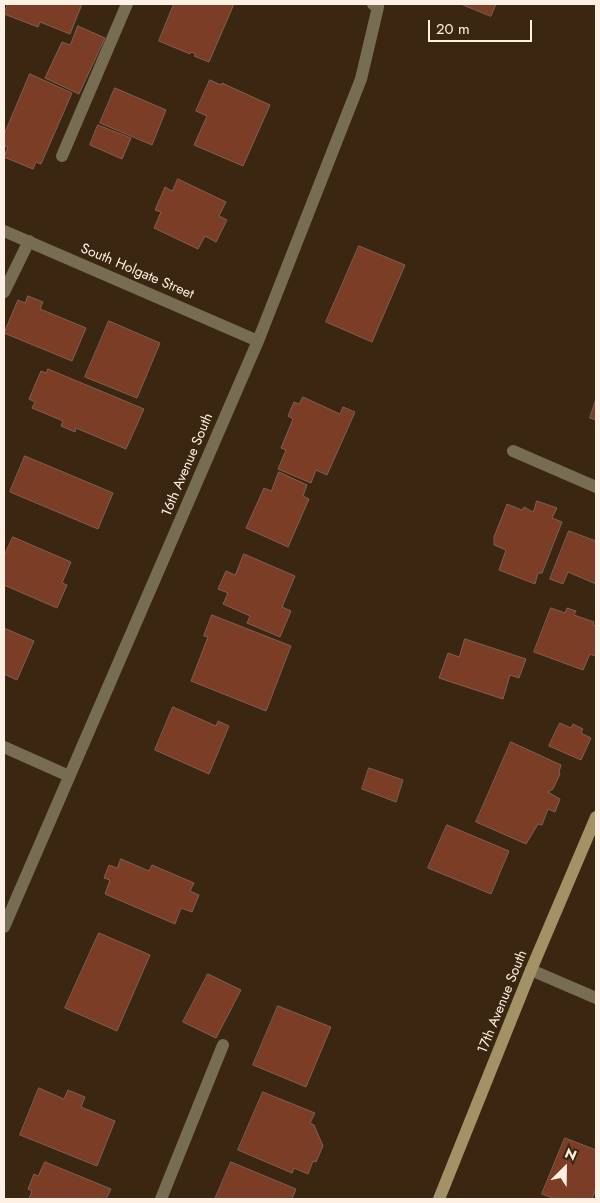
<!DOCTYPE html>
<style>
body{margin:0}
#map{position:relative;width:600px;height:1203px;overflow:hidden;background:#3b2611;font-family:Jost,sans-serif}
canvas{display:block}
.frame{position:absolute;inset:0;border:5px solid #fff0e4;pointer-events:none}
.north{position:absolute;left:540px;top:1143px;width:50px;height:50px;-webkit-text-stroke:4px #3b2611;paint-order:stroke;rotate:23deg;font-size:14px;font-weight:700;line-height:20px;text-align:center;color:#fff0e4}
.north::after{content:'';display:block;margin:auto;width:18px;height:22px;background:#fff0e4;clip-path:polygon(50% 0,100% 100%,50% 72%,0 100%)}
.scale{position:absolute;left:428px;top:20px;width:104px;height:22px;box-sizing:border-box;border:2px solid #fff0e4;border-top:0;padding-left:6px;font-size:15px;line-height:18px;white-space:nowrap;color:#fff0e4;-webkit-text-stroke:4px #3b2611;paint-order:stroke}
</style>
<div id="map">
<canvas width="600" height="1203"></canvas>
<div class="frame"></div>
<div class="north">N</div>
<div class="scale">20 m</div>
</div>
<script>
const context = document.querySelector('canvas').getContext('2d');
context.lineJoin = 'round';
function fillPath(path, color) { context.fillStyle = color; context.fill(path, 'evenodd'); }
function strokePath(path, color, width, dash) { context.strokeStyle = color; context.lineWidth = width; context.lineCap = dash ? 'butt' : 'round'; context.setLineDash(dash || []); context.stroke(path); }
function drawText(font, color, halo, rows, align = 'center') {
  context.font = font + ' Jost,sans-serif'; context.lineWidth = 4; context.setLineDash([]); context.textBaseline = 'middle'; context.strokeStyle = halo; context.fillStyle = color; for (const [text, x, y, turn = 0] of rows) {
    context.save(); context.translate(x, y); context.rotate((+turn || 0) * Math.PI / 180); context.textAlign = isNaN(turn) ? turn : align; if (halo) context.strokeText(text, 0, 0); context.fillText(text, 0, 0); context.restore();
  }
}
const building = new Path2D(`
 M8 4H82L70 34 40 22 38 27 4 14Z
 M174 4H234L209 62 194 56 196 54 191 52 190 54 159 41Z
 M461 4H496L491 16Z
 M78 26 105 38 79 94 45 78 62 42 70 45Z
 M30 74 72 93 41 164 36 162 33 169 4 157 8 147 4 146V135Z
 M210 80 221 85 222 83 270 105 243 166 194 145 207 116 196 111Z
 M115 88 166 110 152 145 100 123Z
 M98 125 131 138 122 159 90 145Z
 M178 179 226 202 219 216 227 220 216 242 205 236 198 249 154 228 161 212 155 210 165 187 172 191Z
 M359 246 405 265 372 342 326 322Z
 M28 296 43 302 40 309 86 328 72 361 4 333 18 300 25 303Z
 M109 321 160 343 137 398 85 377Z
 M48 369 144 409 126 449 76 428 75 432 61 426 63 421 32 408 35 402 29 399 41 371 46 373Z
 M303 397 340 414 343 407 355 412 327 475 316 470 311 483 278 469 286 450 281 448 293 419 288 416 294 402 299 404Z
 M596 399V420L590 418Z
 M25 456 113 493 98 529 10 492Z
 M279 472 307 485 303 496 309 499 288 547 246 528 264 488 271 491Z
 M537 501 557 508 552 518 562 522 542 573H538L535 584 499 570 506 550 494 545V537L507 504 522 510 524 507 533 512Z
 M569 531 596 541V584L568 572 563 584 550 579Z
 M13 537 71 562 62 583 67 585 57 608 4 585V556Z
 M244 554 295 576 282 607 291 611 280 637 247 623 250 616 223 604 228 593 218 589 226 571 235 575Z
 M551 608 565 613 567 608 576 611 574 615 594 622 593 625 596 626V654L595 656 590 654 583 670 534 652Z
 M212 615 291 646 266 711 191 681 208 637 204 636Z
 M4 628 34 641 17 680 4 674Z
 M465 639 526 659 519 678 510 675 503 699 439 678 448 653 459 657Z
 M173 707 216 726 218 721 229 726 209 774 155 750Z
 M560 723 571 728 573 724 583 729 581 733 591 738 581 760 549 746Z
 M511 742 561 765 559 772 560 774 553 789 548 792 560 799 555 812 548 809 542 825 538 824 526 844 476 822Z
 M369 768 403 780 396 802 362 789Z
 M447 825 509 851 491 894 428 868Z
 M121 859 149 871 152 865 194 883 190 891 199 895 192 912 181 908 175 924 105 894 110 880 104 878 109 865 117 868Z
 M99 933 150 955 117 1031 65 1008Z
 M208 974 241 990 216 1038 183 1022Z
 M278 1006 331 1027 306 1087 253 1065Z
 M39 1088 64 1099 68 1090 85 1097 81 1107 115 1121 97 1166 20 1135Z
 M263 1092 315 1113 310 1123 314 1125 323 1146 316 1162 313 1161 308 1174 294 1168 292 1173 238 1150Z
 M565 1138 596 1150V1188L592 1199H555L542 1194Z
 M45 1162 111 1189 106 1199H29L32 1191 28 1189 34 1174 38 1176Z
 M231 1162 296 1189 292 1199H215Z`);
fillPath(building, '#7c3d27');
strokePath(building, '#806054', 1);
strokePath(new Path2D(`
 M62 156 127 4
 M4 292 29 241
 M161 1199 223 1045`), '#776d52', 12);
strokePath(new Path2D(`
 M4 231 258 341
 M513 451 596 487
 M4 747 69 776
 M4 927 258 341 361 79 378 7 373 4
 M531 970 596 998`), '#776d52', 12);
strokePath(new Path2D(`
 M439 1199 531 970 596 817`), '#a39266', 12);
drawText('14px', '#fff0e4', '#3b2611', [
 ["South Holgate Street",137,272,23],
 ["16th Avenue South",188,465,-67],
 ["17th Avenue South",503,1002,-68]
]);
</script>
